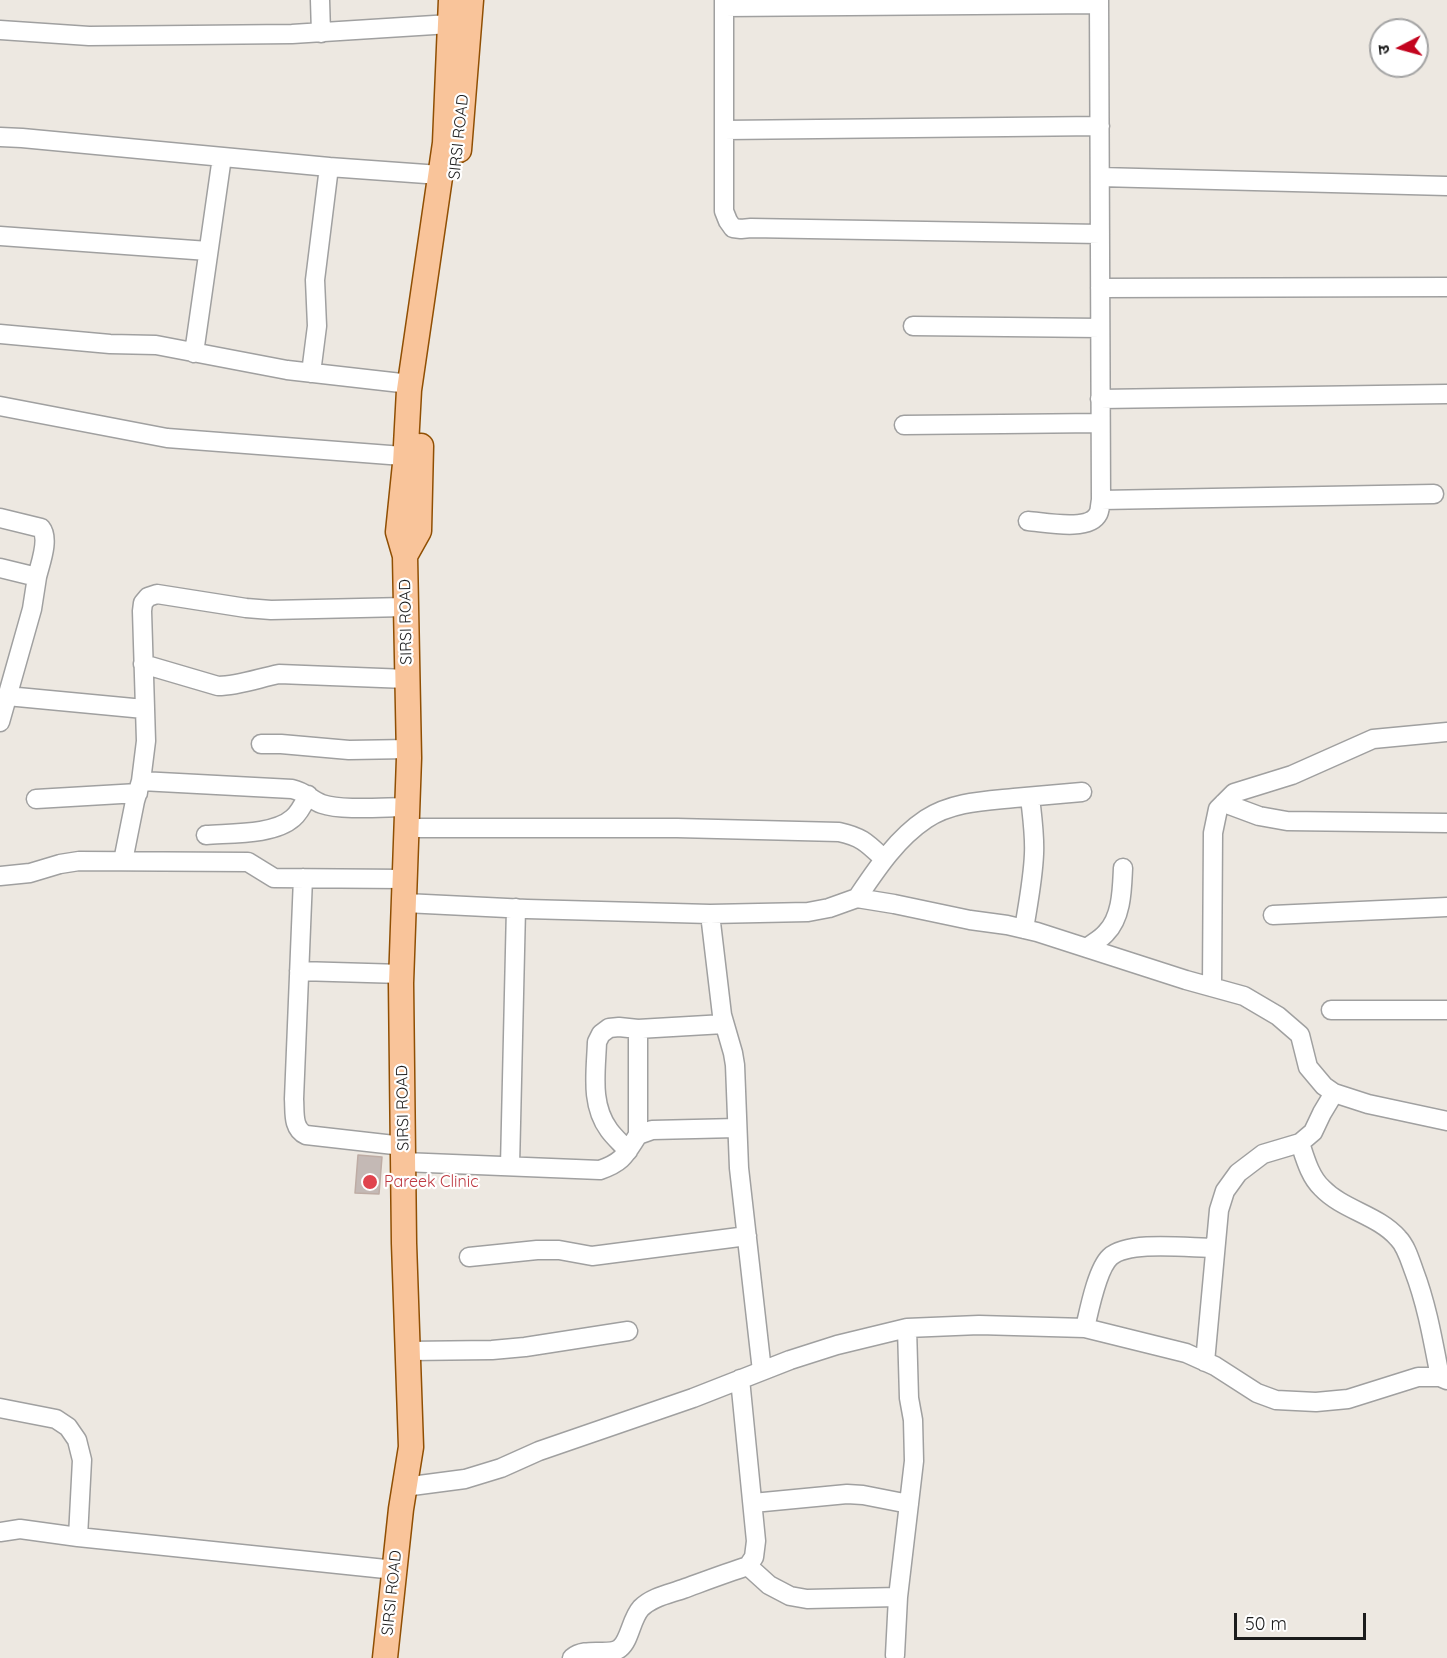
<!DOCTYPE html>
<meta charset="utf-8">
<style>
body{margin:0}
#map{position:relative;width:1447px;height:1658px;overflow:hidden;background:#ede8e1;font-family:Quicksand,"Noto Sans Devanagari",sans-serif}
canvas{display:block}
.north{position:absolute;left:1369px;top:18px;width:60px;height:60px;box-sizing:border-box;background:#fff;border:2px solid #a4a4a4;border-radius:50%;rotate:264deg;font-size:16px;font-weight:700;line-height:24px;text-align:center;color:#1c1c1c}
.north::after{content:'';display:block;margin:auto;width:21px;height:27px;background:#c3041e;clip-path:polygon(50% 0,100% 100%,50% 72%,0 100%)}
.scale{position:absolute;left:1234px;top:1613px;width:132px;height:27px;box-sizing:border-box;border:3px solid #1c1c1c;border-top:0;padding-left:8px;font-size:18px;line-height:21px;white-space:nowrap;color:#1c1c1c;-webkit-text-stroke:4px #fff;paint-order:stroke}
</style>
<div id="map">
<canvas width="1447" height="1658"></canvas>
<div class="north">उ</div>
<div class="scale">50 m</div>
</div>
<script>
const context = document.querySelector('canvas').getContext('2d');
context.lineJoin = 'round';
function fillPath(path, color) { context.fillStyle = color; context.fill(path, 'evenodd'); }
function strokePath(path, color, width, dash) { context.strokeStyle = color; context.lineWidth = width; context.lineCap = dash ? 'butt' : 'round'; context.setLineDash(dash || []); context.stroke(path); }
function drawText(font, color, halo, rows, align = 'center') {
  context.font = font + ' Quicksand,sans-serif'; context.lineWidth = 4.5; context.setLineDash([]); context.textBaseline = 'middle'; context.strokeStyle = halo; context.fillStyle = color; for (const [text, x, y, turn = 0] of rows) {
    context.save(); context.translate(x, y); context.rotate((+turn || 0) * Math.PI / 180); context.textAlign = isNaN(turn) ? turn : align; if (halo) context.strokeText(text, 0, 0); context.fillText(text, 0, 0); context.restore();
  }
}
const building = new Path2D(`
 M358 1155 382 1157 379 1194 355 1193Z`);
fillPath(building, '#c4b9b5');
strokePath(building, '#beaca4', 1.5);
const minor = new Path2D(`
 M320 0 321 33
 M724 0V211L728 221 733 228 741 229 751 228 1100 234
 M724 7 1099 4
 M0 30 89 36 292 34 450 24
 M724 130 1100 126
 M0 137 22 138 329 167 440 175
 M1100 177 1447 186
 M0 236 208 251
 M1100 288 1447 287
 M913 326 1100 328
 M0 334 110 344 156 345 287 370 410 384
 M194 353 222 157
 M311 373 317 326 315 280 329 167
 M1100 399 1447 394
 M0 406 167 438 416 457
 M904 425 1100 423
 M1101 500 1434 494
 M0 518 41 528C50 539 40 564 37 577
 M1028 521C1044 522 1089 532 1098 514 1100 511 1100 504 1101 500L1099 0
 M0 568 37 577 32 609 0 722
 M143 664 218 686C238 686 259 678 279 674L407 679
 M7 696 144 709
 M261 744H281L349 750 409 749
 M141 781 292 789C306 792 311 800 322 804 342 811 385 807 408 807
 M36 799 138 793
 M1224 803 1259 816 1287 821 1447 823
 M407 828H677L839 832C862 837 867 843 884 859
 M206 835C231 833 274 835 293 818 300 812 304 803 308 795
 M123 861 135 801 141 781 146 741 142 611 143 603 148 597 157 594 246 608 271 610 405 607
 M0 876 30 873 60 864 79 861 248 862 274 878 405 879
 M303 878 294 1099C295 1111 292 1129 306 1135L403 1146
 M857 898C876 870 896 839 926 819 952 802 984 801 1014 798 1037 796 1060 794 1082 792
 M405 903 527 909 710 914 808 912 829 908 857 898 894 904 970 920 1007 925 1037 932 1186 980 1244 996 1278 1016 1300 1035 1308 1067 1324 1086 1334 1093 1368 1104 1447 1121
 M710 914 722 1015 733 1053 735 1065 739 1168 762 1371
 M1273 915 1447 907
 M1024 929C1028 904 1033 879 1034 854 1035 835 1032 816 1030 797
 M1087 948C1093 943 1101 939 1106 933 1122 917 1122 889 1123 868
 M299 971 402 974
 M1212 987 1213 833 1218 809 1234 793 1292 775 1373 739 1447 732
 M1331 1010H1447
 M638 1135V1029
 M1300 1143C1305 1158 1310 1177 1322 1188 1343 1210 1378 1215 1398 1238 1406 1246 1410 1260 1414 1271 1427 1305 1433 1341 1440 1377
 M628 1151C622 1144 614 1137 609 1130 590 1104 596 1072 597 1042L601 1034 609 1028 619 1027 638 1029 724 1024
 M403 1162 600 1170C623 1162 625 1155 638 1135L652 1130 737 1128
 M510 1166 516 908
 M469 1257 537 1250H559L592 1256 747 1236
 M1085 1328C1089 1311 1097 1269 1110 1257 1129 1240 1189 1248 1215 1248
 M408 1351 492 1350 525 1347 628 1331
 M1205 1362 1219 1210 1225 1191 1238 1173 1263 1154 1300 1143 1313 1132 1322 1113 1334 1093
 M0 1408 56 1419 68 1427 77 1440 82 1460 78 1537 395 1570
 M404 1487 465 1479 501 1468 539 1451 693 1398 790 1360 837 1345 907 1328 979 1325 1085 1328 1186 1353 1215 1366 1257 1393 1276 1400 1316 1402 1348 1399 1418 1377H1440L1447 1380
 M753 1503 847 1494 863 1495 909 1504
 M0 1532 20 1529 78 1537
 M748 1566 769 1585 790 1596 807 1599 898 1597
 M895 1655 898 1597 914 1461 913 1420 909 1398 907 1328
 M572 1658C586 1646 610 1657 620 1648 630 1640 631 1619 641 1608 652 1597 669 1594 683 1589 705 1581 726 1573 748 1566L754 1557 756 1541 740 1379`);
const major = new Path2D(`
 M459 150 471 0
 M405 556 419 531 421 446
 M385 1658 401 1509 411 1447 404 1243 401 983 409 758 405 556 398 532 405 464 409 390 445 143 451 0`);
strokePath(minor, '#a0a0a0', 21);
strokePath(major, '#904f03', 27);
strokePath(minor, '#fff', 18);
strokePath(major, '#f9c49a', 24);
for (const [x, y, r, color] of [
 [370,1182,8,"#e0444e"]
]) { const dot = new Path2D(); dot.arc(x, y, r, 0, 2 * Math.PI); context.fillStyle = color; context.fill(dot); strokePath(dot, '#fff', 2); }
drawText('16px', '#1c1c1c', '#fff', [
 ["SIRSI ROAD",459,137,-84],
 ["SIRSI ROAD",406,622,-91],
 ["SIRSI ROAD",403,1108,-91],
 ["SIRSI ROAD",392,1593,-84]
]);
drawText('16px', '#be3a42', '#fff', [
 ["Pareek Clinic",384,1182]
], 'left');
</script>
